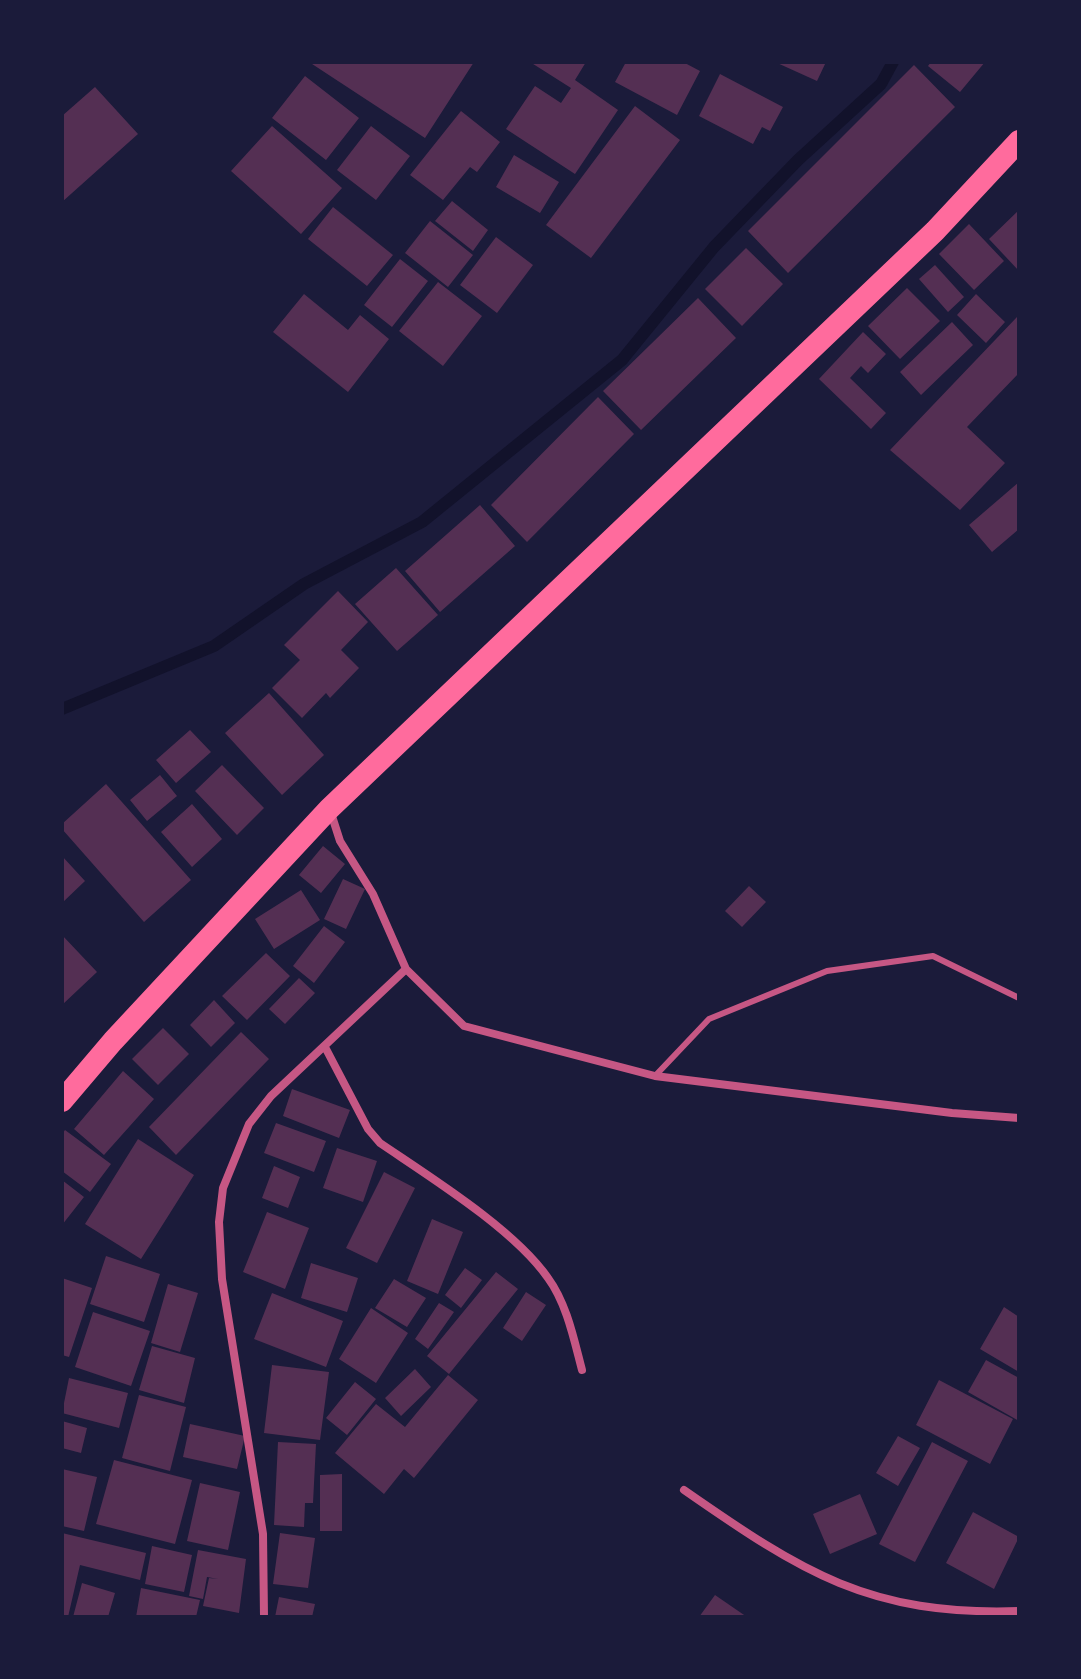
<!DOCTYPE html>
<style>
body{margin:0}
#map{position:relative;width:1081px;height:1679px;overflow:hidden;background:#1b1b3a;font-family:Arial,sans-serif}
canvas{display:block}
.frame{position:absolute;inset:0;border:64px solid #1b1b3a;pointer-events:none}
</style>
<div id="map">
<canvas width="1081" height="1679"></canvas>
<div class="frame"></div>
</div>
<script>
const context = document.querySelector('canvas').getContext('2d');
context.lineJoin = 'round';
function strokePath(path, color, width, dash) { context.strokeStyle = color; context.lineWidth = width; context.lineCap = dash ? 'butt' : 'round'; context.setLineDash(dash || []); context.stroke(path); }
function fillPath(path, color) { context.fillStyle = color; context.fill(path, 'evenodd'); }
strokePath(new Path2D(`
 M62 709 214 646 304 584 422 522 622 360 714 247 798 160 881 84 893 62`), '#12122b', 12);
fillPath(new Path2D(`
 M309 62H474L425 138Z
 M530 62H586L575 80 618 110 575 174 506 129 535 86 561 103 571 88Z
 M626 62H683L700 71 677 115 615 82Z
 M775 62H826L817 81Z
 M931 62H985L960 92 928 66Z
 M914 65 955 107 788 273 748 231Z
 M720 74 783 107 770 131 762 127 753 144 699 116Z
 M305 76 359 118 326 160 272 118Z
 M95 87 138 134 62 202V116Z
 M635 106 680 140 591 258 546 225Z
 M461 111 500 142 477 172 470 167 443 200 410 175Z
 M272 126 342 188 301 234 231 171Z
 M371 126 410 156 376 200 337 170Z
 M514 155 559 182 540 213 496 187Z
 M452 201 488 230 473 251 435 221Z
 M333 207 393 255 367 286 308 239Z
 M1019 210V271L989 239Z
 M430 221 473 255 448 287 405 253Z
 M969 224 1004 261 974 290 939 254Z
 M496 237 533 265 497 313 460 285Z
 M746 248 783 284 742 326 705 289Z
 M400 259 428 281 392 327 364 305Z
 M935 265 964 297 948 312 919 279Z
 M438 282 482 316 443 366 399 331Z
 M907 288 940 321 900 359 868 326Z
 M304 294 348 330 360 315 389 339 348 392 273 332Z
 M976 294 1005 322 986 343 957 315Z
 M698 298 736 338 641 430 603 391Z
 M1017 317 1019 373 967 427 1005 463 960 510 890 450Z
 M952 322 973 345 921 395 900 372Z
 M863 332 886 354 868 373 861 366 850 378 886 413 871 429 819 379Z
 M598 397 634 434 527 542 491 505Z
 M1019 482V529L992 552 969 525Z
 M480 505 515 546 440 612 405 571Z
 M396 568 438 615 397 651 355 604Z
 M338 591 368 622 341 650 359 668 330 698 326 693 302 718 272 688 300 660 284 645Z
 M269 693 324 755 282 795 225 733Z
 M190 730 211 752 176 783 156 760Z
 M222 765 264 808 237 835 195 791Z
 M160 775 177 796 147 821 130 800Z
 M106 784 191 880 144 922 62 829V824Z
 M192 804 222 839 192 867 161 832Z
 M323 846 345 864 321 893 299 875Z
 M62 856 85 881 62 903Z
 M343 879 365 889 346 929 324 919Z
 M749 886 766 902 742 927 725 911Z
 M301 890 320 920 274 949 255 919Z
 M324 926 345 942 314 983 293 966Z
 M62 935 97 972 62 1005Z
 M266 953 290 976 247 1020 222 996Z
 M299 978 315 993 285 1024 269 1009Z
 M214 1000 235 1023 211 1047 190 1025Z
 M163 1028 189 1054 158 1085 132 1059Z
 M241 1032 269 1059 176 1155 149 1127Z
 M123 1071 154 1099 104 1155 74 1129Z
 M292 1089 350 1110 339 1138 283 1116Z
 M276 1123 326 1141 314 1172 264 1153Z
 M65 1130 111 1164 90 1192 62 1171V1134Z
 M138 1139 194 1175 141 1259 85 1224Z
 M337 1148 377 1161 363 1202 323 1188Z
 M274 1166 300 1177 288 1208 262 1198Z
 M384 1172 415 1188 377 1263 346 1248Z
 M62 1180 84 1197 62 1225Z
 M267 1212 309 1228 285 1289 243 1272Z
 M432 1219 463 1232 438 1294 407 1281Z
 M106 1256 160 1274 144 1322 90 1304Z
 M311 1263 358 1278 347 1312 301 1298Z
 M465 1268 482 1280 461 1308 445 1295Z
 M496 1272 518 1289 449 1374 427 1356Z
 M62 1278 92 1288 69 1357 62 1355Z
 M394 1279 426 1298 407 1327 375 1308Z
 M168 1284 198 1293 180 1352 151 1343Z
 M526 1292 546 1305 522 1341 503 1328Z
 M272 1293 343 1321 326 1367 254 1339Z
 M439 1303 454 1312 428 1349 415 1339Z
 M1004 1307 1019 1317V1372L980 1349Z
 M371 1308 408 1333 376 1383 339 1359Z
 M93 1312 150 1331 131 1386 75 1367Z
 M152 1346 195 1358 184 1403 139 1390Z
 M986 1360 1019 1378V1421L968 1392Z
 M272 1365 329 1372 320 1440 264 1433Z
 M415 1369 431 1387 401 1416 385 1398Z
 M448 1375 478 1400 414 1478 404 1469 384 1494 335 1453 376 1404 405 1427Z
 M69 1378 128 1393 119 1428 62 1413Z
 M939 1380 1013 1419 990 1464 916 1425Z
 M355 1382 376 1399 347 1435 326 1418Z
 M139 1395 186 1407 170 1471 122 1458Z
 M62 1421 87 1428 81 1453 62 1448Z
 M190 1424 245 1436 237 1469 183 1457Z
 M898 1436 920 1448 898 1486 876 1473Z
 M278 1442 316 1444 313 1503H305L304 1527 274 1525Z
 M932 1442 968 1461 915 1562 879 1544Z
 M114 1460 192 1480 175 1544 96 1524Z
 M62 1469 97 1477 84 1531 62 1526Z
 M342 1474V1531H320V1475Z
 M200 1483 240 1492 228 1550 187 1541Z
 M860 1494 877 1534 830 1554 813 1514Z
 M973 1512 1019 1537 994 1589 946 1563Z
 M62 1533 146 1553 140 1580 80 1565 68 1617H62Z
 M280 1533 315 1538 308 1588 273 1584Z
 M152 1546 192 1555 184 1592 145 1584Z
 M198 1550 246 1559 239 1613 203 1606 209 1578 218 1579 207 1577 203 1599 189 1596Z
 M82 1583 115 1593 108 1617H73Z
 M141 1588 200 1600 196 1617H136Z
 M715 1595 747 1617H699Z
 M279 1597 315 1604 312 1617H275Z`), '#542f53');
strokePath(new Path2D(`
 M655 1076 709 1019 827 971 933 956 1019 998`), '#c65784', 6);
strokePath(new Path2D(`
 M331 813 340 841 373 894 406 969 464 1026 655 1076 952 1113 1019 1118
 M325 1047 368 1129 380 1143C430 1177 514 1229 548 1278 567 1304 574 1340 582 1370
 M684 1490C802 1572 869 1616 1019 1611
 M264 1617 263 1534 222 1279 219 1222 223 1188 249 1124 271 1096 406 969`), '#c65784', 8);
strokePath(new Path2D(`
 M62 1101 113 1041 329 809 935 231 1019 141`), '#ff6b9d', 22);
</script>
